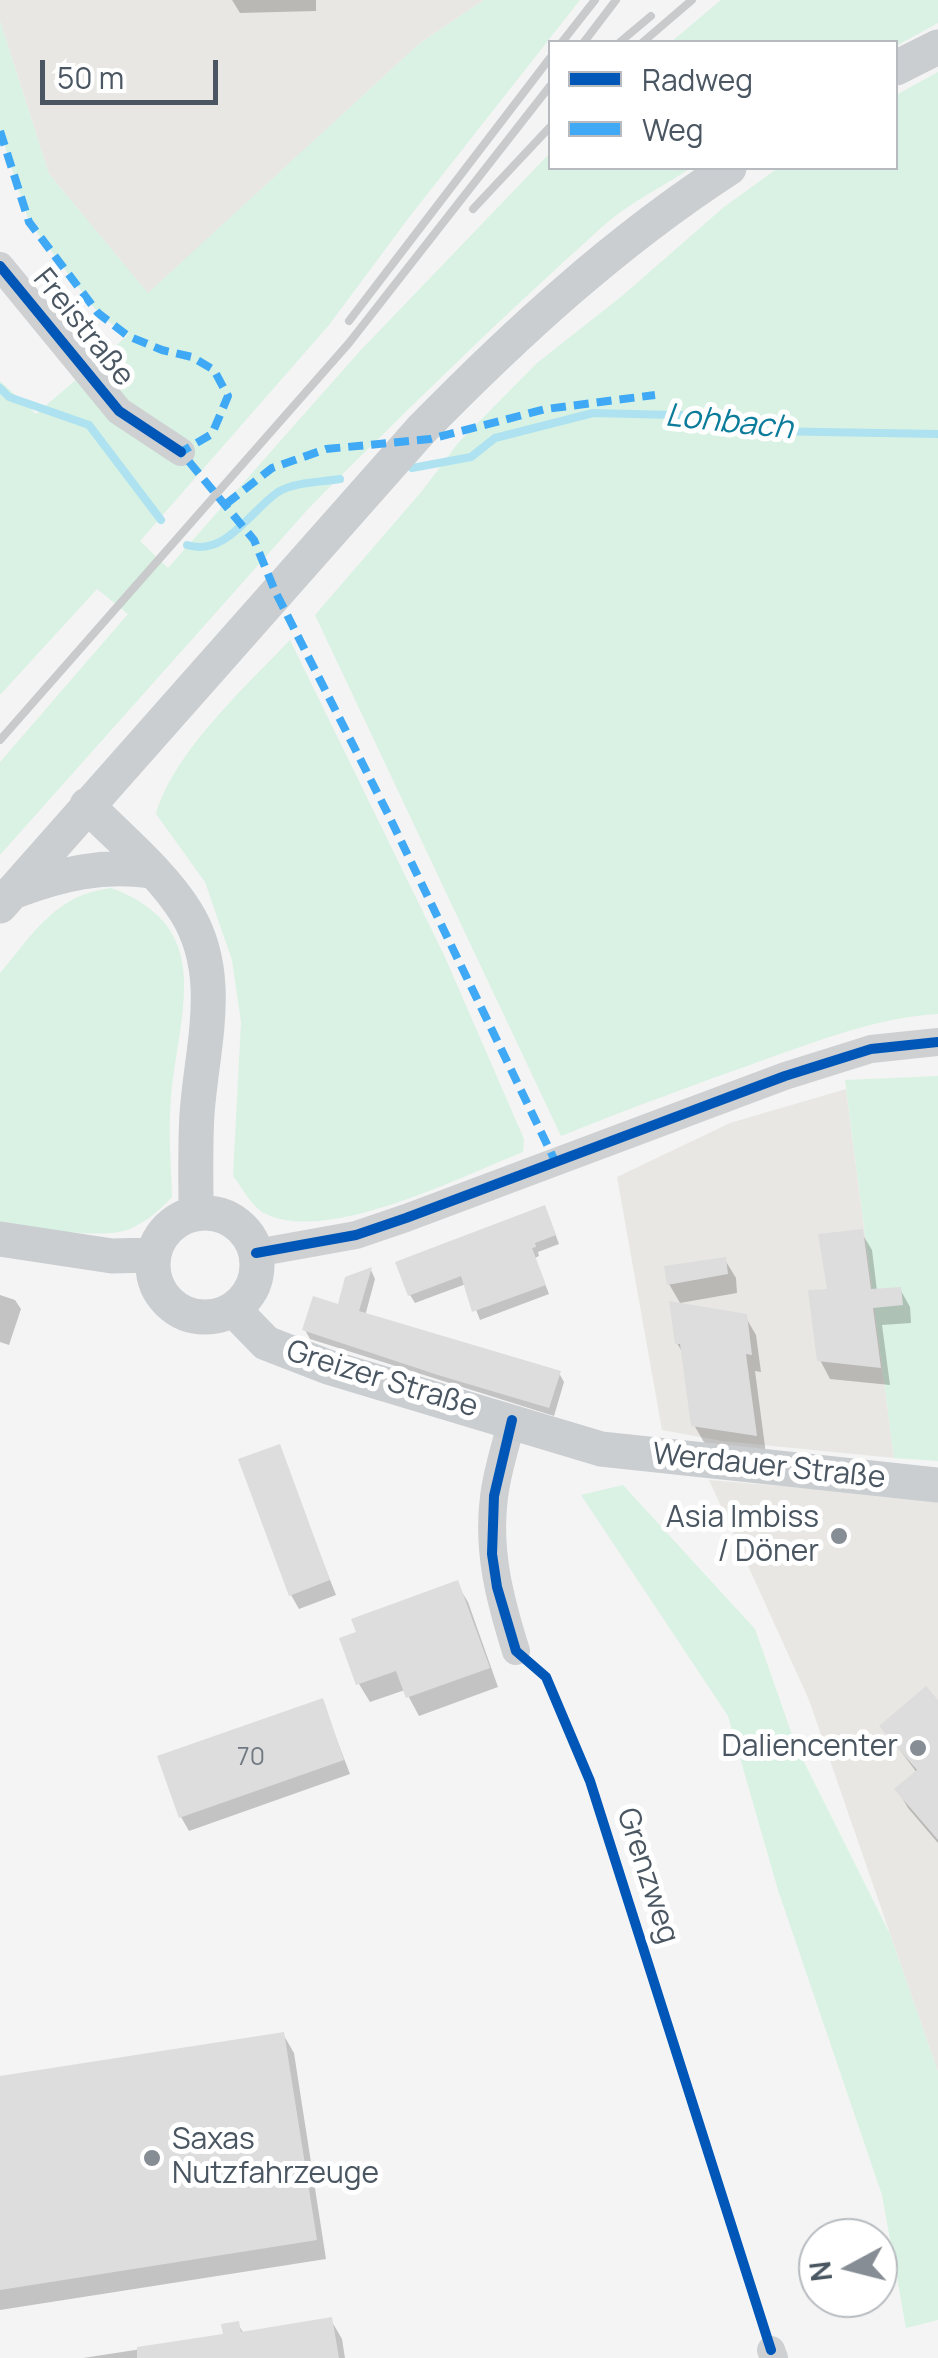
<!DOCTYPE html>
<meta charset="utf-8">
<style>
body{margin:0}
#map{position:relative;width:938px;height:2358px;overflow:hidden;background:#f4f4f4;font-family:Manrope,sans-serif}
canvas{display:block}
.legend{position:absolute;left:548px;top:40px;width:350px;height:130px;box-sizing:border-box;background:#fff;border:2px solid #b7bbc0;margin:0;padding:12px 18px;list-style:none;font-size:30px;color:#4a5661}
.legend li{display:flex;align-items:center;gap:20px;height:50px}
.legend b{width:50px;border:2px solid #b7bbc0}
.north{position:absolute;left:798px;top:2218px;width:100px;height:100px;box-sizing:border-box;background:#fff;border:2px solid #b7bbc0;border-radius:50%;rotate:263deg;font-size:28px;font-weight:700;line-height:40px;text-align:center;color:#4a5661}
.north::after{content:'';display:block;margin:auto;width:35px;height:45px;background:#868d94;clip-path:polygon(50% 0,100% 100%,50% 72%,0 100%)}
.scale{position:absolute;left:40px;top:60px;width:178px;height:45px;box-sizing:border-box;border:5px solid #4a5661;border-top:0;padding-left:12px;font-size:30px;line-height:35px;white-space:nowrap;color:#4a5661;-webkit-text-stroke:8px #fff;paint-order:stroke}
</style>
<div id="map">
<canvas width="938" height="2358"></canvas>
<ul class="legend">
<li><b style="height:12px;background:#0057b8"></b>Radweg</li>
<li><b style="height:12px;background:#3fa9f5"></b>Weg</li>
</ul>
<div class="north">N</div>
<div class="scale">50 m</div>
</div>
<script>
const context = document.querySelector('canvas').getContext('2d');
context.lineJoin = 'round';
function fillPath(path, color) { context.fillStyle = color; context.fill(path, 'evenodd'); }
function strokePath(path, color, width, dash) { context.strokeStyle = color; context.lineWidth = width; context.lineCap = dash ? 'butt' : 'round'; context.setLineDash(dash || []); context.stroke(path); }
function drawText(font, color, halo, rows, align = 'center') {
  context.font = font + ' Manrope,sans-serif'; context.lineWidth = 10; context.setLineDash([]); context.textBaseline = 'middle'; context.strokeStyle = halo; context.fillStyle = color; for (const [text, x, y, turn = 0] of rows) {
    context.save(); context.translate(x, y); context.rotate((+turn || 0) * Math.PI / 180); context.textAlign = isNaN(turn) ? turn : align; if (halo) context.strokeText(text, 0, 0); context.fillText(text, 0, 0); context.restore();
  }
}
fillPath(new Path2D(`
 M0 0H484L419 44 148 294 49 174 0 21Z
 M846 1089 894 1458 722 1441 662 1430 617 1177 730 1123Z
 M709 1480 899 1496 938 1502V2072L809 1700Z`), '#e8e7e3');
fillPath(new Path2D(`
 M484 0H580L410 216 329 325 140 541 168 568 359 352 550 153V168H691C662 187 627 204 602 227 501 318 404 412 309 508L0 855V762L128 614 97 589 0 695V381L36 414 127 336 98 313 29 222 0 131V21L49 174 148 293 419 44Z
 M721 0H938V23L896 46V42H671Z
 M938 72V1014C880 1017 823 1039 769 1058 699 1083 630 1108 561 1136L315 615 422 491 458 443 537 363 622 296 724 207 778 168H896V95Z
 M290 640 444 955 524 1139 523 1152C462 1176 323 1247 262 1212 251 1205 241 1186 233 1176L241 1022 232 960 205 882 156 814C173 753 246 686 290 640Z
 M111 888C217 927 179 1011 171 1097 168 1130 171 1164 172 1197 159 1211 145 1223 127 1230 102 1239 29 1228 0 1225V973C34 933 55 895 111 888Z
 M938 1076V1461L894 1458 845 1080Z
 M623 1485 755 1629 796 1746 890 1934 938 2072V2320L906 2328 882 2195 778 1890 728 1716 581 1495Z`), '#d9f2e3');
fillPath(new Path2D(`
 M232 0H316V11L240 13Z
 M549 1217 559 1244 538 1252 539 1256 535 1258 549 1294 480 1320 466 1284 415 1303 410 1295Z
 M861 1232 872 1250 877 1291 900 1289 910 1307 911 1323 882 1325 890 1385 830 1379 820 1360Z
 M725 1260 736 1278 737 1293 680 1303 669 1284Z
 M371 1270 375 1279 365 1316 559 1373 564 1382 554 1416 310 1339 305 1330 339 1307Z
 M0 1295 15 1300 21 1309 9 1345 0 1342Z
 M745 1316 756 1335 761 1372 755 1371 766 1454 705 1444 694 1425 684 1355 677 1343Z
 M278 1447 336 1595 299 1609 291 1595Z
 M457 1584 468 1602 498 1687 419 1716 405 1690 370 1702 359 1684V1633Z
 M322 1701 350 1774 189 1831 181 1817Z
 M938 1704V1843L908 1808 897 1789 917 1773 883 1727Z
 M283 2034 294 2053 326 2259 0 2310V2079Z
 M331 2320 342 2339 345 2358H83L226 2336 238 2324 244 2334Z`), '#0003');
strokePath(new Path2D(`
 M0 388 9 397 89 425 161 520
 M412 468 471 457 495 438 593 413 714 416 763 431 938 434
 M187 545C226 557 250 511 278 492 294 482 321 482 340 479`), '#aee2f0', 8);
fillPath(new Path2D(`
 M545 1205 556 1235 535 1243 536 1247 532 1248 546 1285 472 1312 461 1276 408 1296 395 1262Z
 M863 1229 871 1289 901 1287 903 1305 873 1308 881 1368 817 1361 808 1290 827 1289 818 1234Z
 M726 1257 728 1274 667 1285 664 1266Z
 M372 1267 359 1311 561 1371 549 1408 438 1375 302 1330 313 1296 338 1304 345 1277Z
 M669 1301 747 1314 752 1355 746 1354 757 1436 691 1426 680 1344H675Z
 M280 1444 330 1580 289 1596 238 1459Z
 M458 1580 490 1668 406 1698 396 1671 356 1685 339 1638 356 1632 351 1619Z
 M926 1686 938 1700V1840L894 1789 917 1770 879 1726Z
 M323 1698 344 1760 179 1818 157 1756Z
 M284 2032 317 2240 0 2290V2076Z
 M332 2317 339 2358H137V2347L223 2334 221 2324 239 2321 241 2332Z`), '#ddddde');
strokePath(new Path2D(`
 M0 266 119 411 181 452
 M256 1253 356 1235 406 1218 785 1076 871 1049 938 1042
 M512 1420C506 1445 497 1471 494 1497 487 1551 500 1600 516 1651
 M771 2350 774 2358`), '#ced0d2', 28);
strokePath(new Path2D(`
 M896 68 938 47
 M87 805C120 839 161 872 186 912 225 975 202 1045 197 1114 195 1146 196 1180 196 1213
 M15 891C61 874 102 864 151 871
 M0 906 421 430C516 333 615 242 729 168
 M153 1265a52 52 0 1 1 104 0a52 52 0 1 1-104 0Z
 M0 1239 112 1256 154 1255
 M233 1309 266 1343 328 1367 601 1449 938 1485`), '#caced1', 35);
strokePath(new Path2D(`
 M562 42 595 0
 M584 42 616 0
 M620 42 651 16
 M643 42 692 0
 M473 209 550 127
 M349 321 550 58
 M0 740 349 343 550 86`), '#c9cacc', 8);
strokePath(new Path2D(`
 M0 131 29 222 98 313 128 336 162 350 192 357 214 370 228 396 212 434 181 452 254 540 275 591 388 814 556 1163
 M226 504 272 468 326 449 430 439 546 409 655 395`), '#3fa9f5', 8, [15, 8]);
strokePath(new Path2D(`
 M0 266 119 411 181 452
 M256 1253 356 1235 406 1218 785 1076 871 1049 938 1042
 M512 1420 494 1496 492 1554 497 1587 516 1651 546 1677 590 1781 771 2350`), '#0057b8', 10);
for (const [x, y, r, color] of [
 [839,1536,10,"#868d94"],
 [918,1748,10,"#868d94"],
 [152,2158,10,"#868d94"]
]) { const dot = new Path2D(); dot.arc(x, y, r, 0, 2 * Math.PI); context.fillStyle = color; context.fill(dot); strokePath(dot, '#fff', 4); }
drawText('25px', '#707881', null, [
 ["70",251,1758]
]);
drawText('30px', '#4a5661', '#fff', [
 ["Freistraße",83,328,51],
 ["Greizer Straße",382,1380,17],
 ["Werdauer Straße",769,1467,6],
 ["Grenzweg",647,1876,72]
]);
drawText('30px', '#4a5661', '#fff', [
 ["Asia Imbiss",819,1519],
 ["/ Döner",819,1553],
 ["Daliencenter",898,1748],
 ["Saxas",172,2141,"left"],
 ["Nutzfahrzeuge",172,2175,"left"]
], 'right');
drawText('italic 32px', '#0c7c9b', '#fff', [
 ["Lohbach",729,423,6]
]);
</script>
